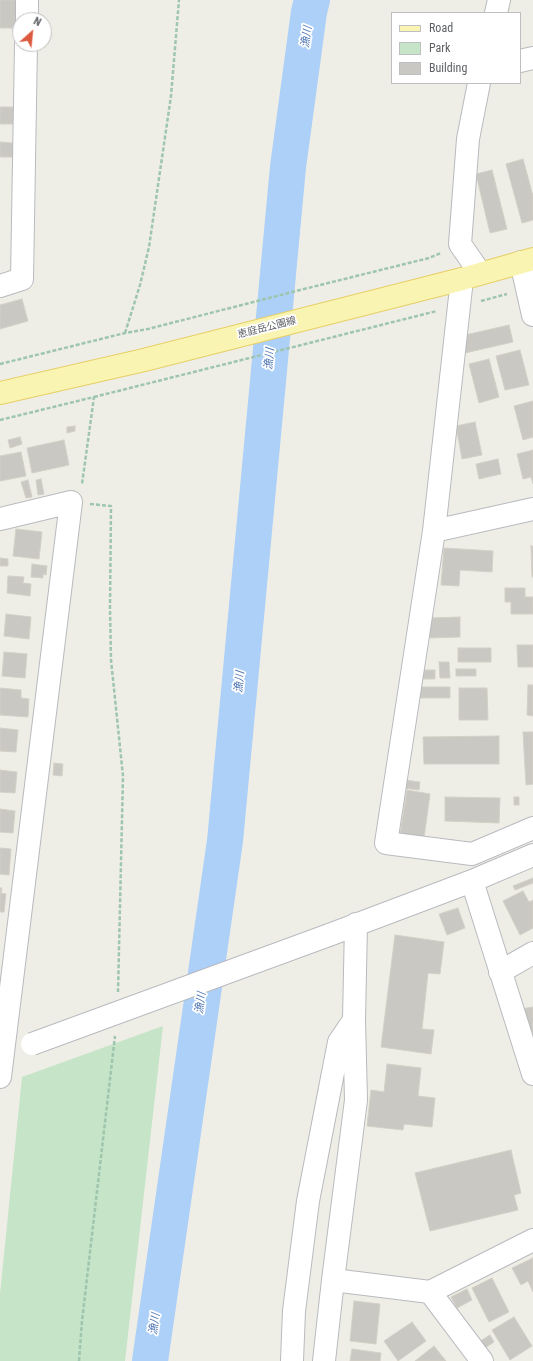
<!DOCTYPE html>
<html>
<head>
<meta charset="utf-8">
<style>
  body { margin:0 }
  #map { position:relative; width:533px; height:1361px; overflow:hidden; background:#efeee6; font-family:"Roboto Condensed",sans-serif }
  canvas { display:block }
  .legend { position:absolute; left:391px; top:12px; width:130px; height:72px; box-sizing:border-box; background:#fff; border:1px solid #bfbfc1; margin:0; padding:5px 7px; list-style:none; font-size:12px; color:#5e6065 }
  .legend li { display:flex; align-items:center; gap:8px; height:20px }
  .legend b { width:20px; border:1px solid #bfbfc1 }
  .north { position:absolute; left:12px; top:12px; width:40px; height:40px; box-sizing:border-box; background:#fff; border:1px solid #bfbfc1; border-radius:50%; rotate:27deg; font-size:11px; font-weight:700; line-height:16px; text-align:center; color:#5e6065 }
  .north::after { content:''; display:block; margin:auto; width:14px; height:18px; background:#dc5a3f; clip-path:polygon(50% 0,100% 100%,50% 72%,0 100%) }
</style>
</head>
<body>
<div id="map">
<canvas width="533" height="1361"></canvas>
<ul class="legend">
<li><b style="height:5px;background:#f9f4b1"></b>Road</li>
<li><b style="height:11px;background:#c5e4c8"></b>Park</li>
<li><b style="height:11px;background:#cac8c2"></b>Building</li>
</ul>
<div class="north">N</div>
</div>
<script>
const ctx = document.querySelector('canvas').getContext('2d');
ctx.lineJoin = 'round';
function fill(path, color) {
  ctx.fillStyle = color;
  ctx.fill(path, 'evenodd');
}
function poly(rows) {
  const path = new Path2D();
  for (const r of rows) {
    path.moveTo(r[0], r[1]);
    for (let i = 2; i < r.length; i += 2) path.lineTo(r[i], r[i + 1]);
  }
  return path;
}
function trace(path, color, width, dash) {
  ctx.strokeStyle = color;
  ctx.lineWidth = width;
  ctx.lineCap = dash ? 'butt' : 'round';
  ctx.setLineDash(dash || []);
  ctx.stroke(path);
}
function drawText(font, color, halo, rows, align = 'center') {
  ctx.font = font + ' "Roboto Condensed","Noto Sans JP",sans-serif';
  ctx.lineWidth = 3.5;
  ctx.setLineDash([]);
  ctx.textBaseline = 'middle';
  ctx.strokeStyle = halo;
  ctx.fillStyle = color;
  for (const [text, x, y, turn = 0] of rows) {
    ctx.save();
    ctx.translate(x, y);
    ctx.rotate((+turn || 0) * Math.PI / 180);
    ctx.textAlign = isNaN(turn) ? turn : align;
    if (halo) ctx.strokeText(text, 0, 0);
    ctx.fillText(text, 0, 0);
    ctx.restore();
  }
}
fill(poly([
  [163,1026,125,1361,0,1361,0,1294,22,1077]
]), '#c5e4c8');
trace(poly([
  [150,1361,225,841,288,167,309,12,312,0]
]), '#acd0f8', 36);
const building = poly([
  [0,0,16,0,15,28,0,28,0,0],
  [0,107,14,107,14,124,0,124,0,107],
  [0,142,13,143,13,157,0,157,0,142],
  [523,159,533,196,533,220,522,223,506,164,523,159],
  [492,170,507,229,490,233,476,174,492,170],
  [22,299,28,321,0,329,0,305,22,299],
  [509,325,513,342,465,353,461,336,509,325],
  [520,350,529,385,505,390,496,356,520,350],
  [489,359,499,397,479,403,469,364,489,359],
  [533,401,533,437,523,440,514,406,533,401],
  [475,422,482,455,462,459,456,426,475,422],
  [75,426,75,431,67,433,67,427,75,426],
  [20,437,22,444,10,448,8,440,20,437],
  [64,440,69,465,32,473,27,448,64,440],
  [533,450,533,484,531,477,523,479,517,454,533,450],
  [21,452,26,476,0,481,0,456,21,452],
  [498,459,501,474,479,479,476,464,498,459],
  [41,479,44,494,38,495,36,480,41,479],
  [28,480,32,497,26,498,21,482,28,480],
  [16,529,42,532,39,559,13,556,16,529],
  [531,546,533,546,533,577,532,577,531,546],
  [444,548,493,551,492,572,460,570,459,586,441,585,444,548],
  [0,558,8,559,8,566,0,566,0,558],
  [32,564,47,566,46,575,43,574,43,578,31,577,32,564],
  [8,576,24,577,23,583,31,584,30,596,7,593,8,576],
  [505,588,525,588,525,597,533,597,533,614,511,614,511,602,505,602,505,588],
  [6,614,31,617,29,639,4,636,6,614],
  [460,617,460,637,430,638,429,618,460,617],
  [517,645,533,645,533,667,518,667,517,645],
  [458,648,491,648,491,662,458,662,458,648],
  [4,652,27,654,25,678,2,676,4,652],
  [439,662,449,662,450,678,440,678,439,662],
  [456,669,476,669,476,676,456,676,456,669],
  [419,670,435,670,435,679,419,679,419,670],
  [528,685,533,685,533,716,527,715,528,685],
  [419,687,450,687,450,698,419,698,419,687],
  [0,688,21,690,21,698,29,699,28,717,0,715,0,688],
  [459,688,487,688,488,720,459,720,459,688],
  [0,728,18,730,16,752,0,751,0,728],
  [523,732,533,732,533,784,526,785,523,732],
  [499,736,499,764,424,764,423,737,499,736],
  [54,763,63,764,62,776,53,775,54,763],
  [0,770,17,772,15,793,0,792,0,770],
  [404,780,420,782,419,790,403,788,404,780],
  [407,790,430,794,424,838,400,835,407,790],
  [445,797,500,798,499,823,445,821,445,797],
  [514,797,519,797,519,805,514,805,514,797],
  [0,809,15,811,13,833,0,832,0,809],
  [0,848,11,849,9,875,0,874,0,848],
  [533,878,533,883,515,890,513,886,533,878],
  [0,888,2,888,1,893,6,894,4,912,0,912,0,888],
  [523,891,529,902,533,900,533,928,520,935,503,901,523,891],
  [458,908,465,928,447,935,439,914,458,908],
  [395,935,444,942,440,974,428,973,422,1029,434,1030,431,1054,381,1047,395,935],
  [533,1007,533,1046,521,1009,533,1007],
  [387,1064,421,1068,418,1096,435,1098,432,1127,404,1124,403,1130,367,1126,371,1090,384,1092,387,1064],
  [511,1150,521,1193,514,1195,518,1210,430,1231,415,1173,511,1150],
  [533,1258,533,1292,528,1281,521,1285,512,1268,533,1258],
  [492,1278,509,1312,489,1322,472,1288,492,1278],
  [467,1289,472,1300,457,1308,451,1297,467,1289],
  [354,1301,380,1304,376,1344,350,1341,354,1301],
  [514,1317,532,1346,510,1360,492,1330,514,1317],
  [412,1322,426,1341,398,1361,384,1341,412,1322],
  [490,1335,494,1342,482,1350,477,1343,490,1335],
  [434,1346,446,1361,415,1361,434,1346],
  [352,1349,381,1353,380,1361,350,1361,352,1349]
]);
fill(building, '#cac8c2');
trace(building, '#d3d0c5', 1);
const minor = poly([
  [496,13,499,0],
  [27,20,27,0],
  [520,61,533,58],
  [479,83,468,139,460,244,480,273],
  [521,262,533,315],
  [462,279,434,531,386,843,472,854,533,828],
  [0,286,22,279,26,44],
  [0,519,71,502,0,1077],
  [434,531,533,509],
  [472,881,533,1074],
  [329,935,472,881,533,855],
  [500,972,533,953],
  [333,1280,430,1292,533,1240],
  [430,1292,482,1361],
  [292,1361,294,1311,308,1201,339,1042,354,1020],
  [324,1361,333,1280,356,1100,354,1020,356,924]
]);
const major = poly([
  [0,393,144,360,462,279,533,259]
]);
trace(minor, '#b8babf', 24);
trace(major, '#e7cf67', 24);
trace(poly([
  [481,301,507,294],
  [125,333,140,285,149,247,171,96,179,0],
  [0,364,125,333,148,329,304,289,429,258,441,253],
  [94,397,437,311],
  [0,420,94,397,82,484],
  [90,504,111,506,110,608,111,660,123,776,118,992],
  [79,1361,82,1321,115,1036]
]), '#9ec5ad', 2.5, [4, 2]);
trace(minor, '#fff', 22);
trace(major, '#f9f4b1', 22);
const minorBridge = poly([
  [32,1044,329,935]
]);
trace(minorBridge, '#b8babf', 24, []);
trace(minorBridge, '#fff', 22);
drawText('10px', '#5e6065', '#fff', [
  ["恵庭岳公園線",267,328,-14]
]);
drawText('italic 11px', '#4d75b2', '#fff', [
  ["漁川",307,37,-82],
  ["漁川",270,359,-85],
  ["漁川",240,682,-85],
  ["漁川",201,1003,-82],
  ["漁川",155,1324,-82]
]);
</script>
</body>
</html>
